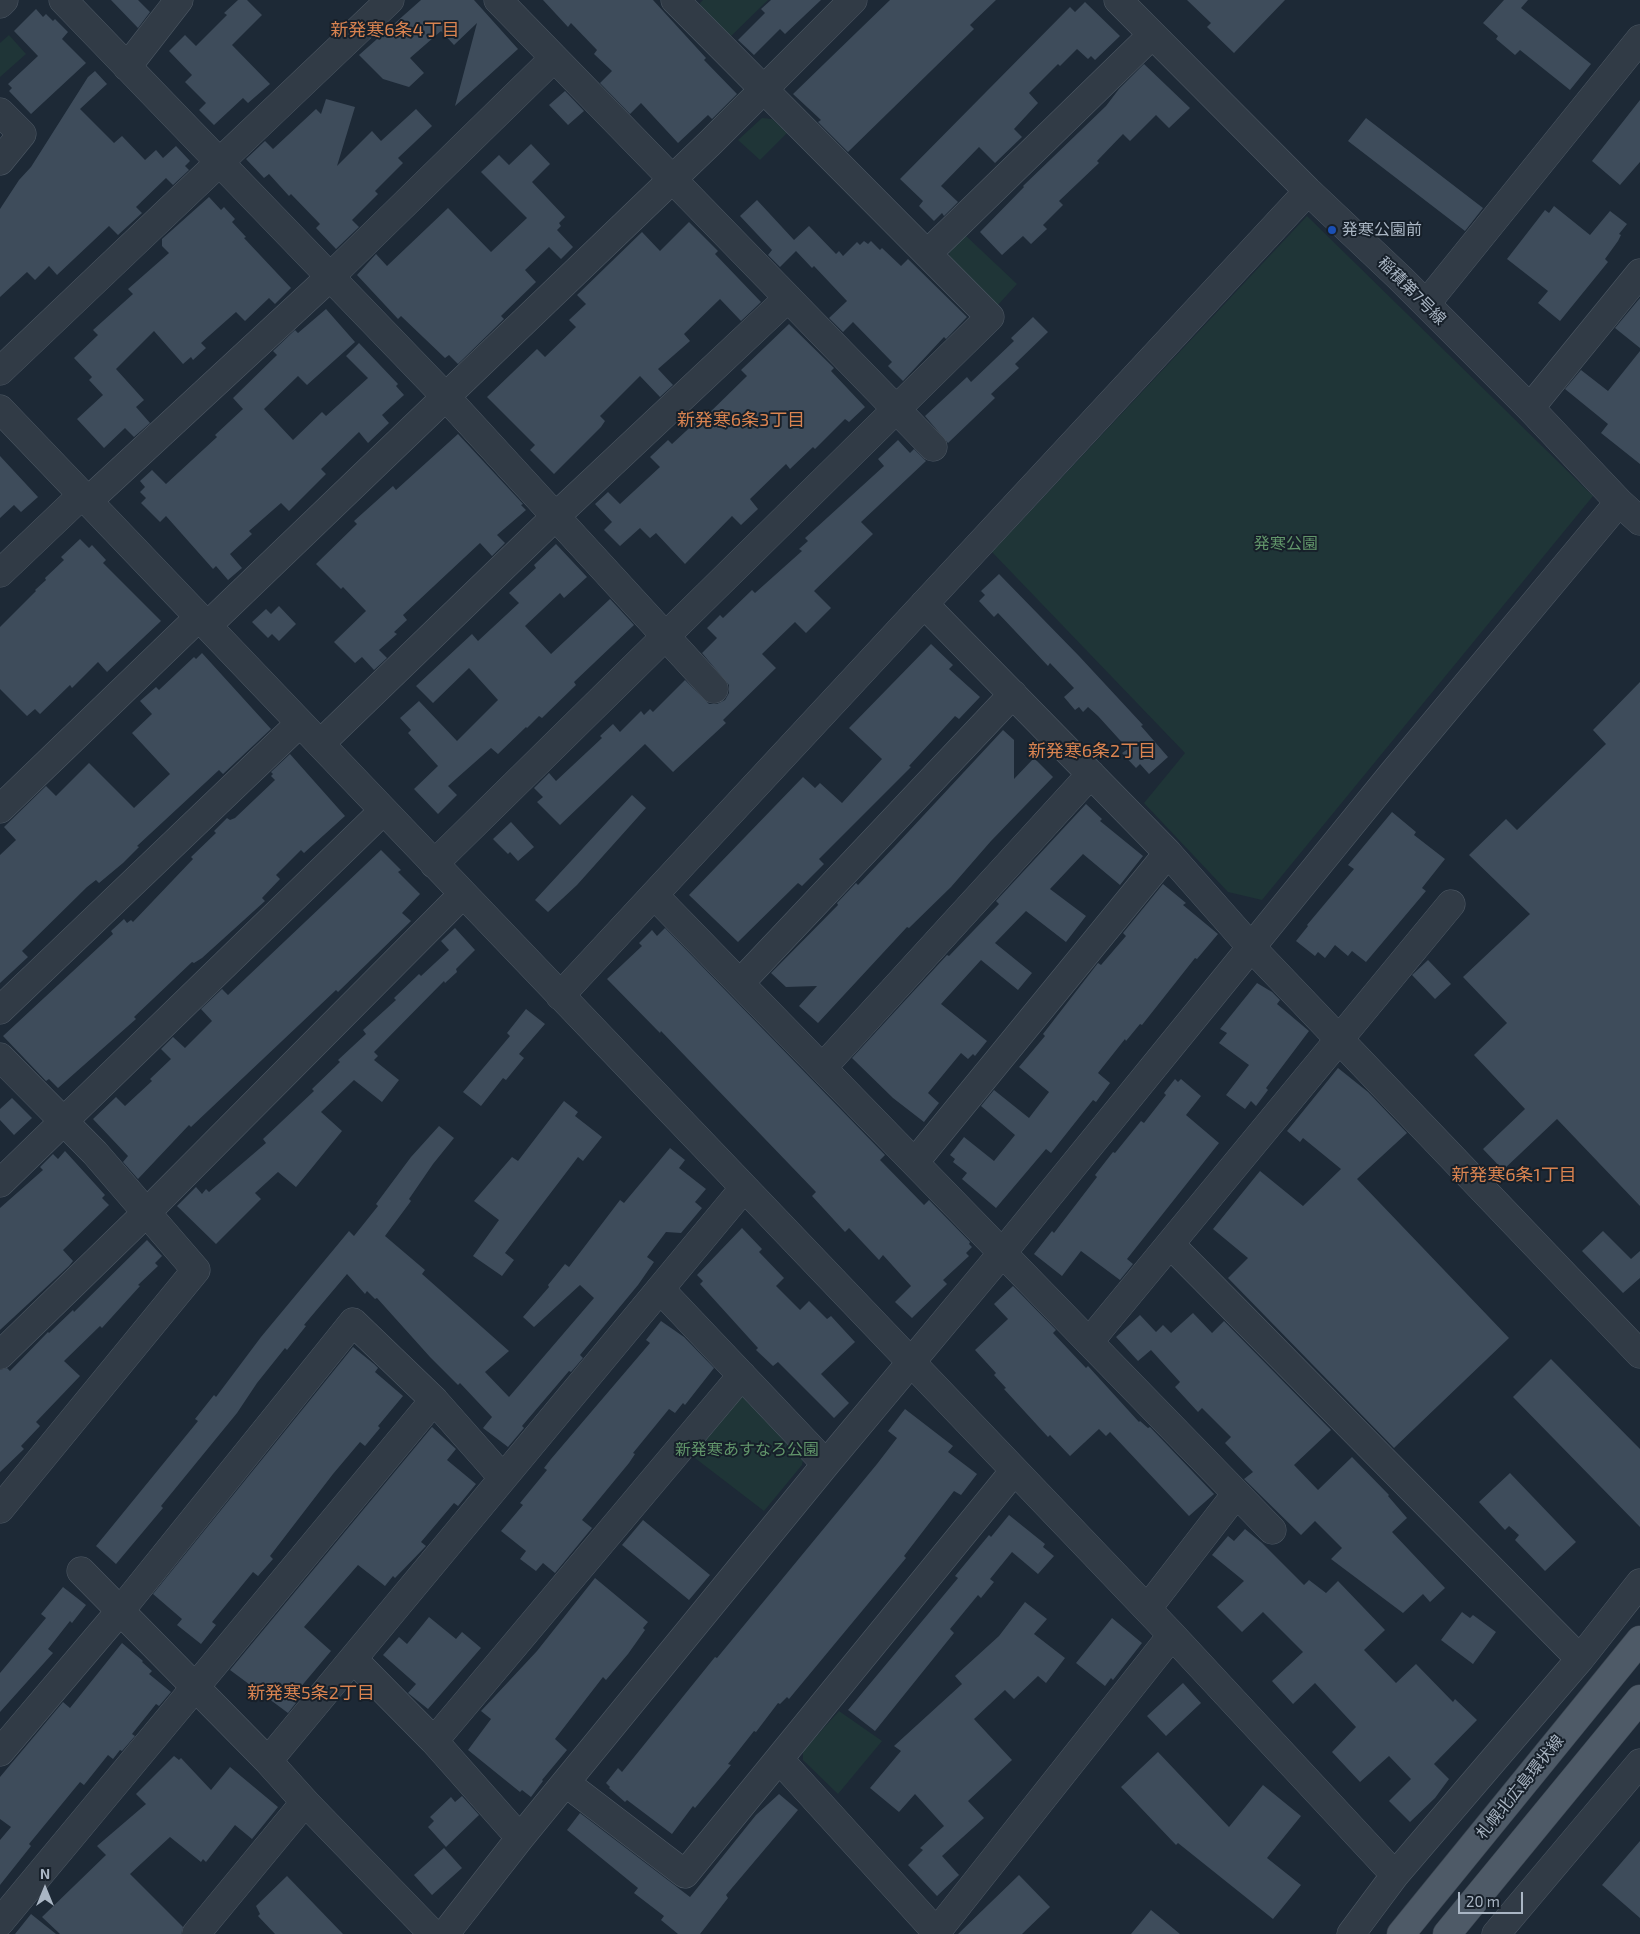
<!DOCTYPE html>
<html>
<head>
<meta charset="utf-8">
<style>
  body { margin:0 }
  #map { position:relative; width:1640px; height:1934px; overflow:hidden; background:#1d2936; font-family:"Exo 2",sans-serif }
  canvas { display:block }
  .north { position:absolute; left:20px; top:1864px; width:50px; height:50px; -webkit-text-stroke:4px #17202a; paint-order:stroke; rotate:0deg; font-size:14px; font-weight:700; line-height:20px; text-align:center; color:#aab6c4 }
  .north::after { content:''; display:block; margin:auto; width:18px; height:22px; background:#aab6c4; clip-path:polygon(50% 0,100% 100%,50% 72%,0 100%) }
  .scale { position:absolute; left:1458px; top:1892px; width:65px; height:22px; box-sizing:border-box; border:2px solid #aab6c4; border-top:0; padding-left:6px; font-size:15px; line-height:18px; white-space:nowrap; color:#aab6c4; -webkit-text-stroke:4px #17202a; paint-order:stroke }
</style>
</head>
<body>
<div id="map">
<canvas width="1640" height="1934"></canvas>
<div class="north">N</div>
<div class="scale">20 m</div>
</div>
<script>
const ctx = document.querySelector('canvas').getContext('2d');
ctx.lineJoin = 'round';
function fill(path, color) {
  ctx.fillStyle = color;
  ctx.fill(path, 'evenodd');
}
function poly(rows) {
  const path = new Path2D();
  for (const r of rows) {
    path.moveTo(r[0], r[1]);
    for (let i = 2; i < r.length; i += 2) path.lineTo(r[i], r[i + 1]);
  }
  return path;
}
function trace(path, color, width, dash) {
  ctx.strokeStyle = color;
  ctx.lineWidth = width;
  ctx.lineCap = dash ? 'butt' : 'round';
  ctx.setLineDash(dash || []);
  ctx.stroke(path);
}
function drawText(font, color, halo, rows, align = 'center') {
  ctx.font = font + ' "Exo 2","Noto Sans JP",sans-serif';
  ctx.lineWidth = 4;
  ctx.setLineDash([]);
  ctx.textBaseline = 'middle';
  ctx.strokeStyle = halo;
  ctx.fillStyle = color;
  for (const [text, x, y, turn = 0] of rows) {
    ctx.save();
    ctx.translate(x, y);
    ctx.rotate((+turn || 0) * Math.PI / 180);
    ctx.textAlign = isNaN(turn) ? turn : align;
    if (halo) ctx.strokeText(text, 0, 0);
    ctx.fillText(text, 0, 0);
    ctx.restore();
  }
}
fill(poly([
  [703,0,768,0,729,38,701,11,700,3],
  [9,35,26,54,0,77,0,43],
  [762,118,772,119,787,133,760,160,738,140],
  [1307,216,1593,496,1262,900,1228,892,1144,803,1185,753,992,552],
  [964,234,1017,284,996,307,950,260,949,250],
  [735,1394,746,1395,804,1453,802,1465,764,1511,691,1455],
  [839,1711,882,1741,838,1794,803,1760,803,1751]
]), '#1f3537');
fill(poly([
  [111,0,138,0,150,12,138,28],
  [238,0,247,0,262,15,232,45,270,84,248,103,243,98,214,125,199,110,206,103,185,82,192,75,169,51,185,35,196,46,227,15,224,13],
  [421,0,474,0,518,49,455,106,477,23,454,45,441,31,410,58,424,73,409,87,383,79,359,55],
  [543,0,653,0,706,58,704,60,737,94,712,119,708,115,678,143,641,103,630,114,600,83,612,71,594,54,597,50,571,23,568,27],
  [771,0,821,0,785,34,780,29,754,55,738,40,765,13,761,9],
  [890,0,996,0,970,25,974,29,848,152,818,122,821,120,793,94],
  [1187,0,1285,0,1234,53,1207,27,1211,23],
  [1504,0,1528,0,1521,8,1591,64,1570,90,1520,50,1515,55,1496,39,1498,36,1483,23],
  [1085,2,1120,36,1095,60,1091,56,1088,59,1077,49,1060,66,1058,64,1029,93,1038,103,1014,129,1022,137,995,163,979,147,941,186,958,202,944,216,942,213,934,221,919,206,923,201,900,179,1070,7,1075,12],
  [36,9,43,17,46,14,53,21,55,19,68,32,62,39,86,63,31,114,9,91,12,88,8,84,38,56,14,31],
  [1144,64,1190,108,1169,128,1156,115,1130,141,1123,134,1097,161,1099,163,1059,201,1063,205,1043,225,1047,229,1031,244,1023,236,1002,255,980,232,1024,187,1023,186,1106,106,1119,89],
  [95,71,107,84,80,109,114,143,122,136,145,160,156,150,163,158,176,146,190,161,185,166,189,170,173,185,166,178,136,207,142,213,118,235,109,226,57,275,49,266,35,280,27,272,0,297,0,209,19,180,31,167,88,77],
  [565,91,584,111,568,125,549,105],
  [326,99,355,107,337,166,372,131,381,141,416,109,432,126,398,158,403,163,375,191,378,194,352,220,359,227,336,249,316,228,320,224,291,194,289,196,269,174,264,178,246,159,265,141,273,149,316,109,321,114],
  [1640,100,1640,162,1620,185,1592,161],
  [1366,118,1483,208,1465,231,1348,141],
  [531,144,550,164,532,182,565,217,559,223,561,226,557,230,573,247,561,259,549,247,525,270,536,282,501,316,504,319,458,364,449,355,445,358,401,316,398,319,357,275,376,254,387,266,448,208,491,252,527,218,481,172,499,155,509,165],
  [209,197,221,210,224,207,235,219,232,222,246,237,244,238,291,288,275,304,269,298,245,321,236,312,201,343,206,348,193,360,191,357,183,364,154,331,116,369,144,400,136,407,150,423,134,437,125,428,104,448,77,419,103,395,89,380,92,377,74,358,98,335,93,330,133,294,128,289,169,253,162,246,162,239],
  [757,200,794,240,809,226,836,254,839,251,843,256,857,242,860,245,864,241,868,244,871,241,880,250,882,248,901,266,908,259,967,317,946,339,944,337,903,381,888,366,892,362,853,322,843,332,829,318,847,301,814,266,812,268,796,251,780,267,768,255,772,250,740,216],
  [1554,206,1590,235,1610,211,1627,224,1619,234,1621,235,1618,241,1605,259,1608,262,1560,321,1538,303,1548,291,1507,259,1545,210,1549,213],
  [689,222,718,251,715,254,761,302,741,321,720,299,684,334,690,341,658,369,673,385,660,397,640,376,600,416,605,421,601,427,554,474,530,450,535,445,487,397,537,349,545,357,576,327,569,320,586,304,577,295,642,232,660,251],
  [1640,298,1640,348,1615,328],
  [326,309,355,342,307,385,298,376,264,409,293,440,322,412,326,416,368,378,346,356,359,343,398,384,396,386,404,395,382,415,389,423,368,443,359,432,321,469,326,474,289,511,281,503,249,531,252,534,230,554,242,568,228,580,216,566,213,569,166,516,160,522,141,503,146,498,140,492,145,487,140,481,152,470,166,484,217,437,215,435,243,409,233,398,277,355,273,351,295,330,298,333],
  [1033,317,1048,332,1015,364,1019,368,991,394,995,398,948,443,925,416,967,377,971,382,1014,341,1011,338],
  [789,324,834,368,831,371,865,407,849,422,845,419,815,449,813,447,790,469,786,464,750,499,758,509,741,525,732,516,685,564,656,533,650,538,640,528,620,546,604,530,612,522,595,504,608,492,620,504,660,467,650,457,668,440,672,444,699,419,701,421,747,376,741,370],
  [1640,351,1640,464,1601,433,1608,424,1565,389,1581,370,1608,391],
  [458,434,523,504,521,505,526,510,497,535,505,543,492,556,480,543,403,615,407,620,394,632,397,634,379,650,387,658,374,670,362,657,355,663,334,642,366,611,343,587,341,589,316,564,357,524,354,521,393,486,396,490],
  [898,440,910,453,914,449,926,461,861,522,873,534,814,591,831,608,806,633,795,622,762,654,776,668,723,720,726,723,673,772,645,744,560,825,537,802,543,797,534,788,549,773,556,781,602,738,600,736,613,724,620,732,641,711,644,715,650,709,653,712,685,680,709,704,717,704,725,700,729,693,729,685,702,653,717,638,707,628,720,615,723,618,752,590,755,593,802,551,799,549,808,541,805,538,884,466,878,459],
  [0,456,38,497,21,512,14,505,0,518],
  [80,539,89,548,92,545,106,560,103,563,161,621,107,672,98,662,72,688,70,685,40,714,35,709,27,716,0,689,0,627,36,591,35,590,46,580,45,578,64,560,61,557],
  [556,544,587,577,564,598,560,593,525,626,551,654,610,599,634,625,574,682,576,685,542,718,539,716,527,728,526,727,498,754,491,748,448,786,457,795,438,814,414,789,438,766,408,733,411,730,400,718,419,701,457,741,498,700,469,668,433,703,416,686,472,634,478,641,519,603,509,593,536,568,534,565],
  [999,574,1079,656,1143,725,1141,726,1168,757,1149,774,1140,764,1136,768,1122,753,1128,749,1098,716,1088,707,1083,712,1079,707,1075,710,1064,697,1074,688,1050,663,1048,666,998,613,994,617,979,601,985,595,981,591],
  [279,606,296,624,279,641,272,634,268,638,252,622,266,609,271,614],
  [931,644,953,665,949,669,980,697,959,719,955,716,909,766,911,767,819,859,824,864,802,886,798,883,738,942,689,895,803,777,815,788,820,783,842,803,882,759,849,728],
  [202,653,271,729,223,774,219,770,137,846,139,847,123,863,99,883,96,880,87,887,22,951,28,957,0,983,0,855,16,840,4,827,46,786,56,796,89,763,134,808,170,774,132,733,152,714,140,701,156,687,159,690,194,657,196,659],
  [1640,682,1640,1206,1557,1119,1503,1170,1483,1149,1525,1109,1474,1055,1507,1023,1463,977,1530,914,1469,855,1506,819,1517,830,1606,744,1593,730],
  [1003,730,1014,740,1014,779,1034,758,1053,777,991,841,951,887,909,928,907,927,818,1023,799,1006,817,986,786,987,771,973,838,905,837,903,856,883,858,885,896,845],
  [290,754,345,816,304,853,301,850,276,875,280,879,262,898,265,901,202,958,194,963,192,962,134,1017,136,1019,58,1088,49,1079,46,1081,3,1036,113,934,111,931,124,919,127,923,131,920,133,922,193,859,191,857,216,833,214,831,227,818,230,820,235,818,275,780,271,776,273,774,271,772],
  [632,795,646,808,577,885,548,912,535,900],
  [1086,804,1102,819,1100,821,1143,856,1120,885,1083,854,1050,889,1086,916,1066,942,1026,911,995,943,1032,973,1018,990,981,960,941,1004,987,1041,975,1056,973,1054,968,1059,961,1053,928,1093,939,1103,924,1122,893,1098,852,1058,947,955,949,956,999,904,996,901],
  [1392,812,1416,832,1414,835,1445,859,1422,888,1426,891,1366,962,1352,951,1348,956,1335,945,1325,958,1318,952,1315,956,1296,941,1308,926,1307,925,1354,869,1348,865],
  [511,822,534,847,518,861,510,852,508,854,493,839],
  [381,850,401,870,398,872,420,894,402,913,411,921,338,992,336,990,191,1127,189,1125,138,1179,123,1162,128,1156,93,1119,116,1097,125,1106,152,1081,150,1079,171,1059,161,1049,173,1037,185,1048,212,1021,201,1009,222,989,228,995],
  [1163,884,1186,903,1183,905,1218,934,1197,959,1195,958,1142,1025,1140,1024,1126,1041,1125,1039,1098,1073,1110,1083,1096,1102,1093,1100,1051,1153,1046,1149,996,1208,962,1179,967,1173,953,1162,955,1159,950,1155,964,1137,994,1161,1015,1135,981,1106,994,1090,1029,1118,1049,1092,1019,1067,1045,1036,1043,1034,1098,963,1101,965,1126,936,1123,933],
  [455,928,475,950,456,969,457,972,445,983,444,981,374,1052,378,1056,374,1060,399,1080,382,1102,354,1080,321,1112,342,1131,311,1169,296,1187,278,1172,255,1193,261,1199,216,1244,177,1206,196,1187,202,1194,206,1189,209,1192,266,1143,263,1139,314,1091,312,1089,340,1062,338,1060,366,1034,363,1030,396,1000,394,998,419,974,421,976,449,950,441,941],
  [665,928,885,1155,880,1160,924,1205,929,1200,970,1242,969,1244,972,1247,966,1253,969,1256,943,1280,947,1284,912,1318,895,1302,911,1286,883,1255,879,1260,849,1228,845,1232,812,1196,816,1192,661,1031,660,1033,607,979,642,946,639,943,652,930,657,936],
  [1428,960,1451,984,1435,999,1412,975],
  [1257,983,1272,992,1280,1000,1277,1004,1309,1031,1266,1088,1268,1090,1256,1106,1251,1101,1245,1109,1226,1095,1249,1065,1219,1043,1227,1033,1220,1029],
  [526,1009,545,1024,519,1054,524,1058,506,1080,503,1078,481,1106,463,1092,510,1036,507,1033],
  [1338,1068,1368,1092,1407,1133,1357,1179,1509,1338,1394,1448,1228,1278,1248,1258,1213,1229,1260,1171,1303,1206,1341,1169,1303,1138,1300,1142,1287,1131],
  [1175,1079,1178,1082,1181,1079,1201,1096,1186,1115,1219,1143,1127,1259,1133,1264,1120,1280,1081,1251,1062,1276,1034,1254,1052,1231,1054,1233,1097,1177,1095,1175,1113,1152,1115,1153,1141,1121,1144,1123,1166,1095,1164,1093],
  [12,1098,32,1118,14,1135,0,1120,0,1109],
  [564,1101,578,1112,575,1116,602,1137,583,1161,578,1157,505,1253,514,1260,502,1276,473,1256,499,1220,474,1201,512,1157,518,1161],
  [439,1126,454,1138,433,1164,409,1199,411,1201,385,1236,425,1270,422,1274,509,1351,485,1372,509,1397,594,1298,580,1285,534,1327,523,1317,549,1287,548,1285,565,1264,569,1267,620,1200,624,1203,670,1148,685,1160,679,1168,706,1189,695,1202,702,1208,681,1233,666,1232,647,1257,654,1262,638,1285,580,1355,583,1358,571,1372,569,1371,522,1426,524,1428,508,1447,483,1428,492,1417,460,1383,458,1385,430,1357,377,1298,375,1299,367,1291,365,1294,347,1274,304,1325,306,1326,287,1350,285,1348,257,1383,237,1413,161,1506,163,1508,116,1564,96,1546,198,1421,195,1419,214,1395,216,1397,261,1337,349,1231,354,1236,378,1206,376,1204,411,1157],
  [65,1151,105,1195,102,1198,109,1205,63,1250,73,1261,69,1266,0,1330,0,1208,43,1170,40,1167,53,1154,58,1159],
  [742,1228,762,1249,759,1252,784,1278,776,1286,800,1310,809,1301,827,1319,831,1316,855,1342,821,1374,849,1403,834,1418,778,1362,773,1366,756,1350,758,1348,700,1284,703,1281,697,1275],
  [1603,1231,1631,1259,1640,1251,1640,1278,1623,1293,1582,1251],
  [147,1240,162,1256,155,1263,158,1266,138,1285,140,1286,102,1328,100,1326,64,1361,80,1376,36,1422,40,1426,21,1446,24,1449,0,1472,0,1370,7,1368,10,1371,48,1332,49,1333,73,1310,74,1312],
  [1013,1286,1056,1330,1053,1333,1086,1368,1088,1366,1139,1422,1140,1421,1148,1428,1150,1427,1214,1494,1189,1516,1110,1432,1106,1436,1099,1429,1070,1456,1050,1435,1048,1437,1004,1389,1006,1388,994,1375,996,1373,975,1350,1008,1319,994,1304],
  [1193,1313,1212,1333,1224,1321,1331,1430,1294,1465,1318,1490,1352,1457,1389,1495,1388,1496,1407,1518,1392,1532,1445,1588,1430,1602,1423,1594,1403,1613,1331,1559,1342,1548,1315,1521,1301,1535,1244,1479,1253,1472,1225,1443,1231,1437,1202,1408,1198,1412,1175,1387,1180,1382,1151,1350,1138,1361,1116,1337,1140,1315,1156,1332,1163,1325,1171,1333],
  [661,1321,684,1337,714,1368,685,1405,683,1403,675,1413,669,1409,633,1453,635,1454,629,1463,582,1520,592,1528,555,1573,543,1563,536,1571,520,1559,526,1551,501,1531,523,1505,520,1503,547,1470,544,1468,551,1459,650,1343,646,1340],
  [353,1347,374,1364,378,1368,375,1372,403,1396,378,1426,380,1428,365,1446,360,1442,333,1474,270,1556,273,1559,258,1576,253,1572,212,1622,216,1625,201,1644,177,1625,182,1619,153,1594],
  [1551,1359,1640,1449,1640,1527,1513,1397],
  [905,1409,953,1446,948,1452,977,1474,961,1495,954,1491,904,1556,906,1558,789,1699,787,1697,780,1704,778,1703,756,1732,754,1731,728,1764,731,1765,695,1808,693,1806,672,1834,627,1800,625,1802,609,1788,610,1787,606,1783,618,1768,622,1772,715,1657,717,1658,877,1464,897,1438,888,1431],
  [432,1427,456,1449,447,1460,476,1484,458,1506,454,1503,421,1542,426,1546,395,1578,393,1576,385,1586,358,1565,304,1627,331,1651,299,1689,304,1693,288,1713,230,1670],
  [1510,1473,1576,1542,1545,1571,1515,1540,1519,1535,1509,1526,1505,1530,1479,1502],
  [1009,1515,1045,1544,1043,1547,1054,1556,1038,1574,1012,1552,990,1579,994,1582,981,1598,978,1595,950,1629,954,1633,875,1731,848,1710,958,1578,955,1576,989,1535,991,1537],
  [643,1520,710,1575,689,1600,622,1545],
  [1245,1529,1262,1543,1304,1585,1309,1580,1326,1593,1338,1581,1385,1630,1364,1650,1396,1683,1416,1664,1453,1702,1455,1699,1477,1720,1434,1764,1449,1779,1435,1798,1410,1822,1389,1801,1411,1779,1389,1756,1360,1782,1332,1752,1356,1727,1315,1683,1293,1704,1272,1681,1303,1652,1263,1612,1242,1632,1217,1607,1244,1581,1212,1555,1228,1536,1234,1541],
  [595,1578,648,1622,643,1628,645,1630,628,1654,606,1680,603,1677,555,1739,567,1750,542,1780,543,1781,531,1797,522,1790,520,1792,468,1750,491,1719,481,1711,537,1651],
  [63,1587,86,1605,72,1623,70,1621,48,1649,53,1653,0,1712,0,1673,46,1618,41,1614],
  [1025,1602,1047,1619,1034,1634,1065,1658,1046,1683,1038,1676,1014,1699,1005,1690,974,1719,1012,1760,968,1801,984,1818,942,1856,959,1875,937,1896,908,1865,923,1850,920,1848,944,1826,915,1794,899,1812,870,1788,901,1751,894,1746,962,1684,955,1676,999,1636],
  [1462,1612,1470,1618,1473,1615,1496,1632,1473,1664,1441,1640],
  [429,1617,456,1639,462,1632,481,1648,428,1709,408,1693,416,1684,383,1655,399,1637,407,1644],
  [1112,1618,1142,1643,1113,1680,1111,1678,1105,1686,1076,1663],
  [122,1643,143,1661,142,1662,152,1671,149,1674,171,1692,159,1706,156,1704,132,1734,135,1736,122,1751,120,1750,113,1759,108,1755,84,1785,80,1782,29,1844,31,1846,0,1885,0,1840,11,1827,0,1819,0,1777,63,1702,70,1708],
  [1183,1683,1201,1703,1166,1736,1147,1716],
  [1158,1752,1229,1827,1263,1785,1301,1816,1267,1858,1301,1885,1273,1919,1178,1843,1176,1845,1121,1787],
  [174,1756,179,1760,181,1758,211,1790,230,1767,278,1807,252,1839,235,1825,206,1862,203,1859,201,1862,170,1837,130,1874,183,1927,181,1934,60,1934,42,1917,106,1855,97,1846,146,1804,136,1794],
  [779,1794,798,1810,726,1895,728,1898,700,1934,678,1934,661,1920,664,1916,634,1893,638,1888,567,1830,580,1813,690,1897,756,1815],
  [462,1796,479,1815,446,1847,428,1827,434,1821,430,1817,451,1797,455,1802],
  [1640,1841,1640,1918,1602,1885],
  [444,1848,462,1868,432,1895,414,1875],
  [1019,1875,1050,1907,1022,1934,958,1934],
  [287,1876,343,1934,275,1934,258,1916,260,1914,256,1906],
  [1151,1910,1180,1934,1131,1934],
  [31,1914,56,1934,15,1934]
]), '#3e4c5b');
const minor = poly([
  [63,0,446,397,714,689],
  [498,0,933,447],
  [1118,0,1308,191,1400,278,1530,408,1619,502,1640,521],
  [0,4,4,0],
  [127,67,179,0],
  [0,112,22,134,0,161],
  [928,253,1152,35],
  [1426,304,1640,39],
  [0,371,390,0],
  [1530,408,1640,273],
  [0,409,1172,1635,1395,1875],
  [88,501,330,277,554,58],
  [0,573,82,495],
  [924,604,1168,853,1251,947,1640,1354],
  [207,626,711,142,853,0],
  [320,744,556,516,788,298],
  [0,809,199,617],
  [434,864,990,317,675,0],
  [654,895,1272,1530],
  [740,983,1013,694],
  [560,996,1308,191],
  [0,1010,300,723],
  [0,1057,95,1153,196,1270,0,1509],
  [823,1067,1091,774],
  [915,1162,1168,853],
  [0,1183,383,811],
  [1170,1244,1580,1659],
  [660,1289,826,1464],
  [1089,1342,1451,904],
  [0,1355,147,1212,463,894],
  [81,1571,268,1761,305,1802,433,1934],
  [1147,1609,1236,1494],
  [353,1659,434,1741,520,1838],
  [434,1741,742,1375],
  [0,1752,120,1611,353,1322,434,1400,503,1478],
  [779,1759,938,1934],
  [268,1761,744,1188],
  [566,1783,685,1874,1014,1471],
  [0,1922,434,1400],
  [196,1934,305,1802],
  [445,1934,520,1838,826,1464,1003,1252,1393,773,1619,502],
  [935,1934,1172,1635],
  [1351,1934,1395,1875,1580,1659,1640,1583],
  [1496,1934,1640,1763]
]);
const major = poly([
  [1401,1934,1640,1640],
  [1447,1934,1640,1699]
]);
trace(minor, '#4e5965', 29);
trace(major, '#3a4450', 29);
trace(minor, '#313b46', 28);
trace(major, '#4e5a67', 28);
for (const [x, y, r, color] of [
  [1332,230,5,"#1a4fb4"]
]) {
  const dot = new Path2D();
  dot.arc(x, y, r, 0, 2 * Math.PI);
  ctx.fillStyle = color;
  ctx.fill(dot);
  trace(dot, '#17202a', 2);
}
drawText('16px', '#aab6c4', '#17202a', [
  ["発寒公園前",1342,230]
], 'left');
drawText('16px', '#aab6c4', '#17202a', [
  ["稲積第7号線",1412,291,45],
  ["札幌北広島環状線",1520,1787,-51]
]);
drawText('16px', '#61956a', '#17202a', [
  ["発寒公園",1286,544],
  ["新発寒あすなろ公園",747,1450]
]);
drawText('18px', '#d98350', '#17202a', [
  ["新発寒6条4丁目",395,30],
  ["新発寒6条3丁目",741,420],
  ["新発寒6条2丁目",1092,751],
  ["新発寒6条1丁目",1514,1175],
  ["新発寒5条2丁目",311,1693]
]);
</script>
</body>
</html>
